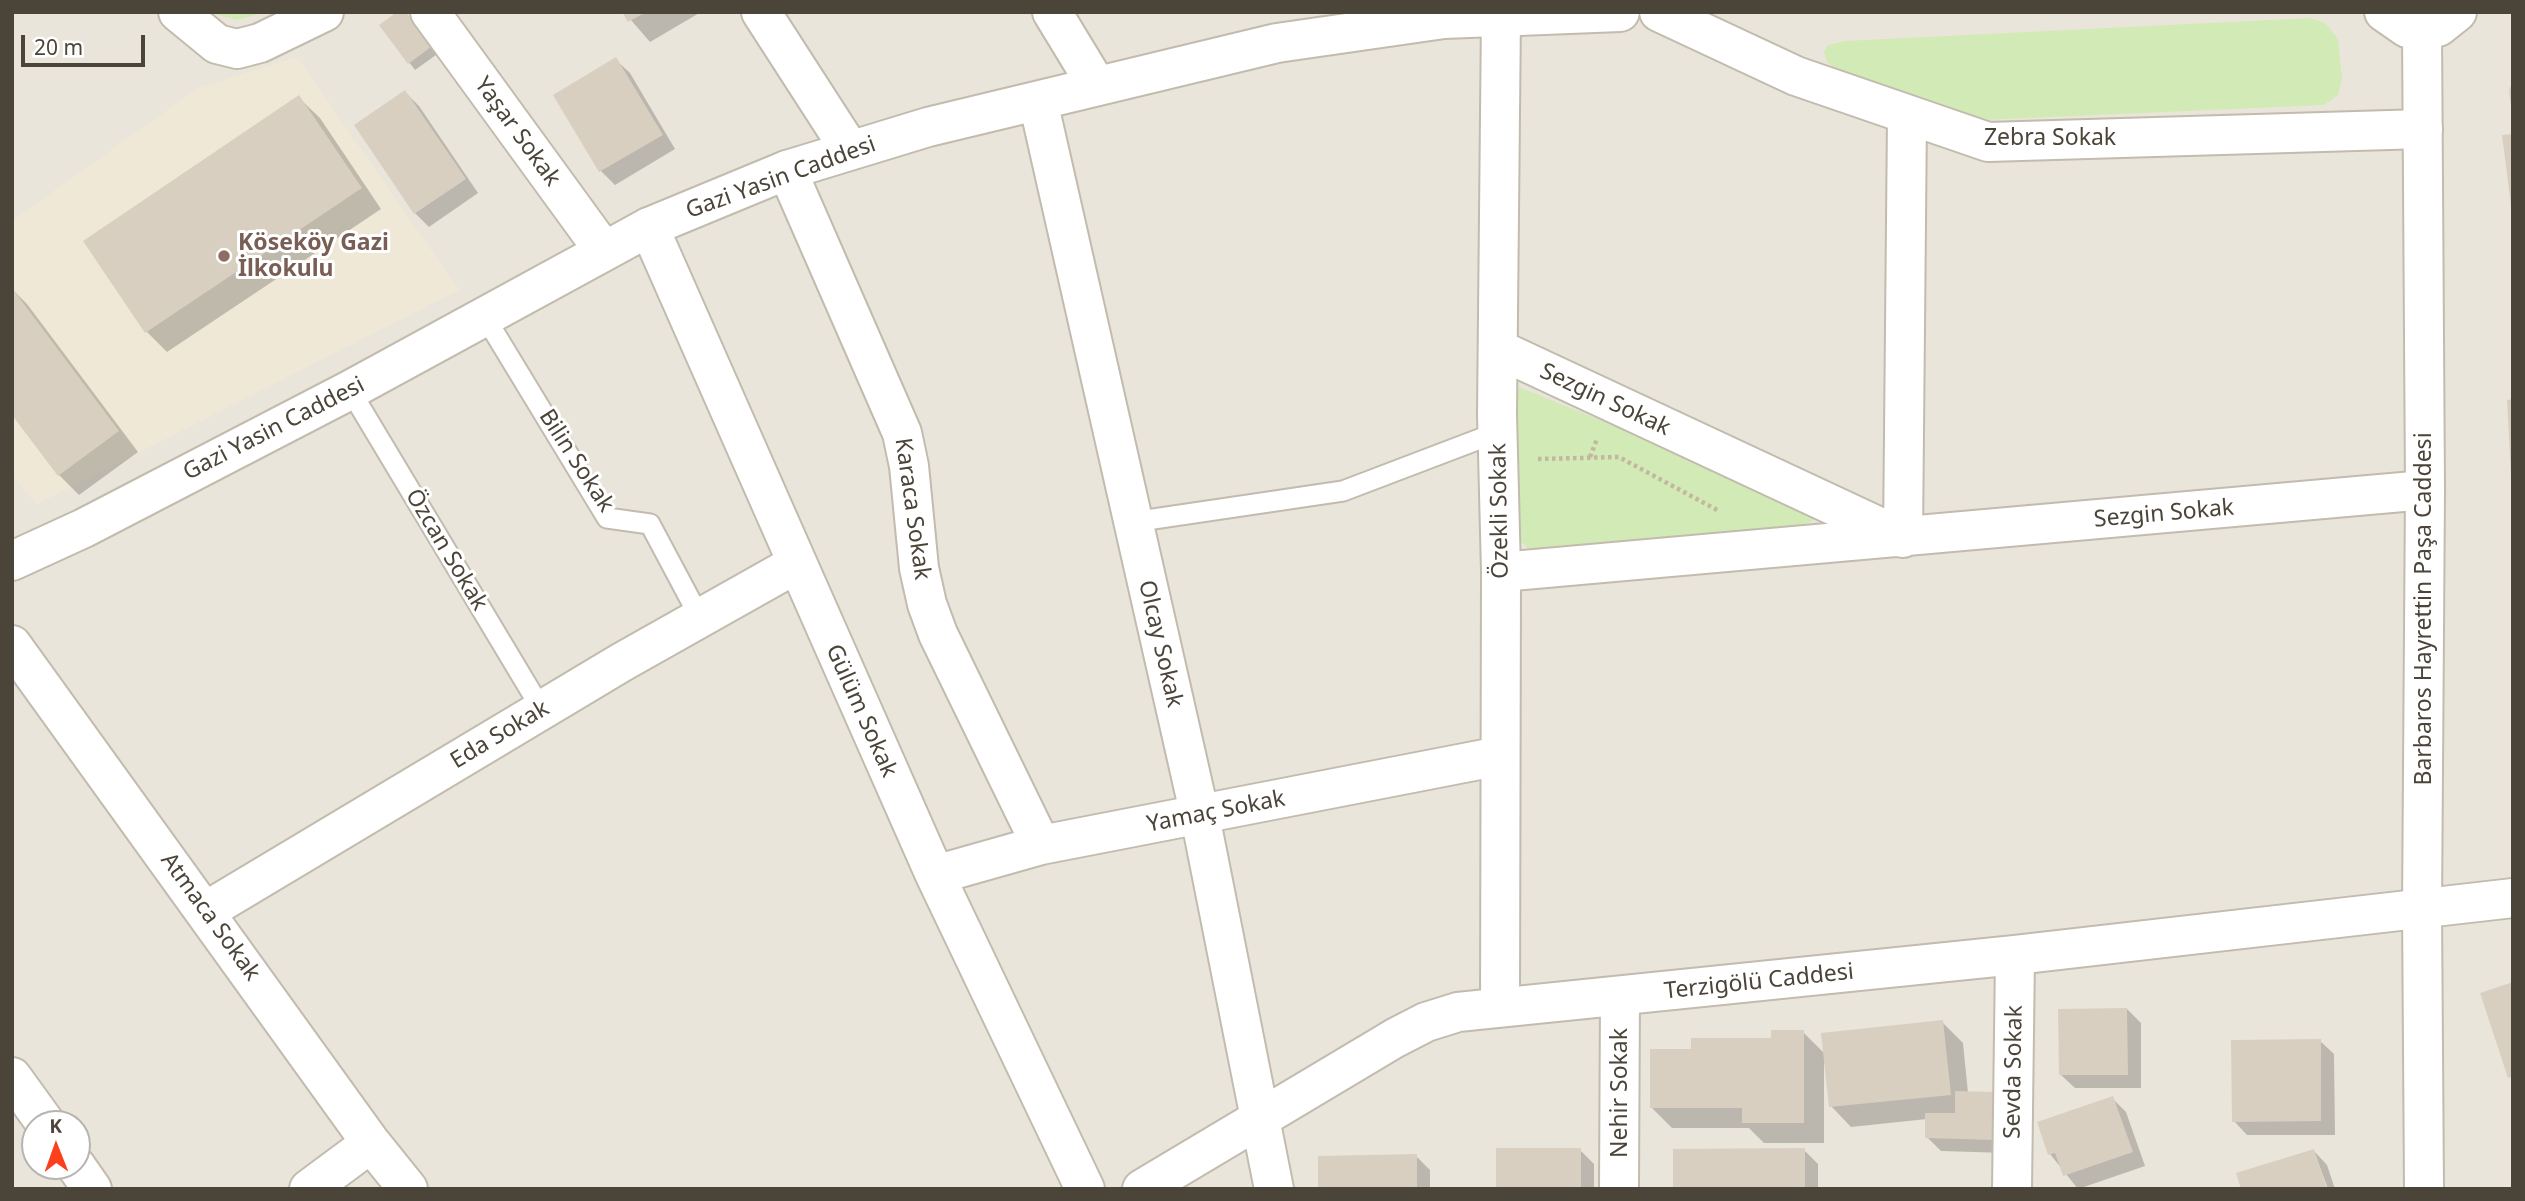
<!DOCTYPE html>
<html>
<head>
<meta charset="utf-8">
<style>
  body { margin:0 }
  #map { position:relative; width:2525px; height:1201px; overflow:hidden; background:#f6f3ec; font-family:"Noto Sans",sans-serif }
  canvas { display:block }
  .frame { position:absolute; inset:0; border:14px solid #4b4439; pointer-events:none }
  .north { position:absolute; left:21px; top:1110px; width:70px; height:70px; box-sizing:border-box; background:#fff; border:2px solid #b7b4b0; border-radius:50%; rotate:359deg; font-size:19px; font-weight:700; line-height:28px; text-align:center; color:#4b4439 }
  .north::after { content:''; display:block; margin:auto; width:24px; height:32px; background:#fc3f1d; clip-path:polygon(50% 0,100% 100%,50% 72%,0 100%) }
  .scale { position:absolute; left:21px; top:35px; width:124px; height:32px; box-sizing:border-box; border:4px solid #4b4439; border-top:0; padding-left:9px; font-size:21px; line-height:24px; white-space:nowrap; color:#4b4439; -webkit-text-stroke:5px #fff; paint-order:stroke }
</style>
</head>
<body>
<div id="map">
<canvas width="2525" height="1201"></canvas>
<div class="frame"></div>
<div class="north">K</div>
<div class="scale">20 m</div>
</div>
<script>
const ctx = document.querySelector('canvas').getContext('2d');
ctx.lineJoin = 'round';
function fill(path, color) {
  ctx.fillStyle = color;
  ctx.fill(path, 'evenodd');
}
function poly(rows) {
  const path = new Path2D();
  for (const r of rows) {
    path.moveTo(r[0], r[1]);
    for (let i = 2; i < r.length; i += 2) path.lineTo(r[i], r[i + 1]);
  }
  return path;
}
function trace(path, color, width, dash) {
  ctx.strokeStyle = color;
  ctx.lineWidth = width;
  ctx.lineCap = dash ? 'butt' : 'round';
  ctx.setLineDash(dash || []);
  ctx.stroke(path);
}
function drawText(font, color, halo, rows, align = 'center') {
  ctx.font = font + ' "Noto Sans",sans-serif';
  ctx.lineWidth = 6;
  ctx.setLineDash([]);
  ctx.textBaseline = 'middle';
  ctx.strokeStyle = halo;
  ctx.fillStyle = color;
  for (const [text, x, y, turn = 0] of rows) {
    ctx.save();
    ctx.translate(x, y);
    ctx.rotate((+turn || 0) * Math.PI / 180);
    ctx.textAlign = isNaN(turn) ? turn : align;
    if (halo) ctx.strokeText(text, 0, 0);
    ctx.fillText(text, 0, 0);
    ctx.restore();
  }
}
fill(poly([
  [12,12,2513,12,2513,1189,12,1189],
  [35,1124,77,1124,77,1166,35,1166]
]), '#eae5da');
fill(poly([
  [297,57,459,290,37,504,12,475,12,221,198,88]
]), '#efe8d6');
fill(poly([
  [207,12,266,12,237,20],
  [2311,18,2326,24,2338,39,2342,78,2338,95,2324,105,1981,120,1842,73,1827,62,1824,52,1828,45,1846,41],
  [1514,385,1815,508,1817,516,1812,521,1796,527,1543,552,1530,550,1521,541,1518,532]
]), '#d2eab5');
fill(poly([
  [405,12,436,55,415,70,381,25],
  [624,12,701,12,650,42],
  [616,60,630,73,675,149,615,185,601,171,556,95],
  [405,92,419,106,478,193,429,227,415,213],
  [299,98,320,118,381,209,167,352,146,331],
  [12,289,27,304,138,452,79,495,59,475],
  [2127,1009,2141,1023,2141,1088,2075,1088,2061,1075],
  [1942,1022,1963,1043,1968,1093,2007,1153,1941,1151,1927,1137,1927,1119,1851,1127,1831,1106,1826,1063,1824,1063,1824,1143,1764,1143,1749,1128,1672,1128,1651,1107,1693,1051,1773,1040,1803,1032,1825,1054],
  [2320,1041,2334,1054,2335,1135,2247,1135,2234,1121],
  [2112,1098,2126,1112,2145,1166,2078,1189,2050,1154],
  [1580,1150,1594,1164,1594,1189,1498,1189],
  [1804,1150,1818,1164,1818,1189,1675,1189],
  [2314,1151,2327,1165,2335,1189,2328,1189],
  [1416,1156,1430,1170,1430,1189,1320,1189]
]), '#0003');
fill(poly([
  [397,12,406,12,431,47,408,64,379,25],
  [622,12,646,12,628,22],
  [616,57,663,135,599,172,553,95],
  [2513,81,2513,105,2511,105,2509,90],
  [405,90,466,179,414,214,354,125],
  [299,95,362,188,145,333,83,241],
  [2513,134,2513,206,2511,206,2502,135],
  [12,288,119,431,58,476,12,415],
  [2513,399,2513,475,2511,475,2507,400],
  [2513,982,2513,1076,2508,1078,2480,993],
  [2127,1008,2128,1075,2059,1075,2058,1009],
  [1943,1020,1951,1095,1829,1107,1821,1033],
  [1771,1030,1804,1030,1804,1123,1742,1123,1742,1108,1650,1108,1650,1049,1691,1049,1691,1038,1771,1038],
  [2321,1039,2321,1121,2232,1122,2231,1040],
  [1955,1091,1995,1092,1994,1140,1925,1138,1925,1113,1955,1113],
  [2113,1096,2133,1152,2063,1176,2055,1153,2048,1155,2037,1122],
  [1496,1148,1581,1148,1581,1189,1496,1189],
  [1805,1148,1805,1189,1673,1189,1673,1149],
  [2314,1149,2327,1189,2241,1189,2236,1173],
  [1417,1154,1417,1189,1318,1189,1318,1156]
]), '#d8cfc1');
const service = poly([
  [485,317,607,518,650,524,700,618],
  [350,390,542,710],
  [1133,522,1343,491,1498,432]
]);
const minor = poly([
  [178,12,217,44,237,49,260,43,324,12],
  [430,12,604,251],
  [761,12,850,150],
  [1052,12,1097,86],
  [1659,12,1796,76,1988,142,2423,129],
  [1038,101,1200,816,1274,1189],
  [787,170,902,433,909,466,919,568,927,604,938,634,1041,845],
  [649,227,935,875,1085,1189],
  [1498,349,1903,538,1907,116],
  [1501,572,2425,490],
  [12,645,371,1143,408,1189],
  [935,875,1041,845,1500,756],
  [206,911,622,662,796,564],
  [1500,1007,1501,572,1497,414,1501,15],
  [12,1077,46,1124],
  [76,1166,92,1189],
  [309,1189,371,1143],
  [1142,1189,1395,1038,1426,1022,1458,1012,2015,955,2513,898],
  [1619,1189,1620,996],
  [2012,1189,2015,955]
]);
const tertiary = poly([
  [2384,12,2407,28,2422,30,2438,27,2457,12],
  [2422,30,2425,490,2422,909,2424,1189],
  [12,561,84,528,350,390,649,227,787,170,928,127,1277,43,1444,19,1620,12]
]);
trace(service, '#c2bbae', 23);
trace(minor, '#c2bbae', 42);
trace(tertiary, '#c2bbae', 42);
trace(poly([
  [1590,457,1597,439],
  [1538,459,1619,457,1719,511]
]), '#c4b79f', 4.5, [3.5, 3.5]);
trace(service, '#fff', 19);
trace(minor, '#fff', 38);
trace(tertiary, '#fff', 38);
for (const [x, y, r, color] of [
  [224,256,7,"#8d6e63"]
]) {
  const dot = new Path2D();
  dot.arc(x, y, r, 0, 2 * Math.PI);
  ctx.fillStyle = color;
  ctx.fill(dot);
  trace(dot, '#fff', 2.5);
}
drawText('23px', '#4b4439', '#fff', [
  ["Yaşar Sokak",517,132,54],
  ["Zebra Sokak",2050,138],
  ["Gazi Yasin Caddesi",781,178,-20],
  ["Sezgin Sokak",1605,400,25],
  ["Gazi Yasin Caddesi",274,429,-27],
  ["Bilin Sokak",576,461,57],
  ["Karaca Sokak",912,509,82],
  ["Özekli Sokak",1500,511,-91],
  ["Sezgin Sokak",2164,514,-5],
  ["Özcan Sokak",446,550,59],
  ["Barbaros Hayrettin Paşa Caddesi",2424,609,-90],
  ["Olcay Sokak",1160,644,77],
  ["Gülüm Sokak",861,711,66],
  ["Eda Sokak",500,735,-31],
  ["Yamaç Sokak",1216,812,-11],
  ["Atmaca Sokak",210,917,54],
  ["Terzigölü Caddesi",1759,982,-6],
  ["Sevda Sokak",2014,1072,-89],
  ["Nehir Sokak",1620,1093,-90]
]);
drawText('bold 23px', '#785e54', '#fff', [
  ["Köseköy Gazi",238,243],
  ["İlkokulu",238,269]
], 'left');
</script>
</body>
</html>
